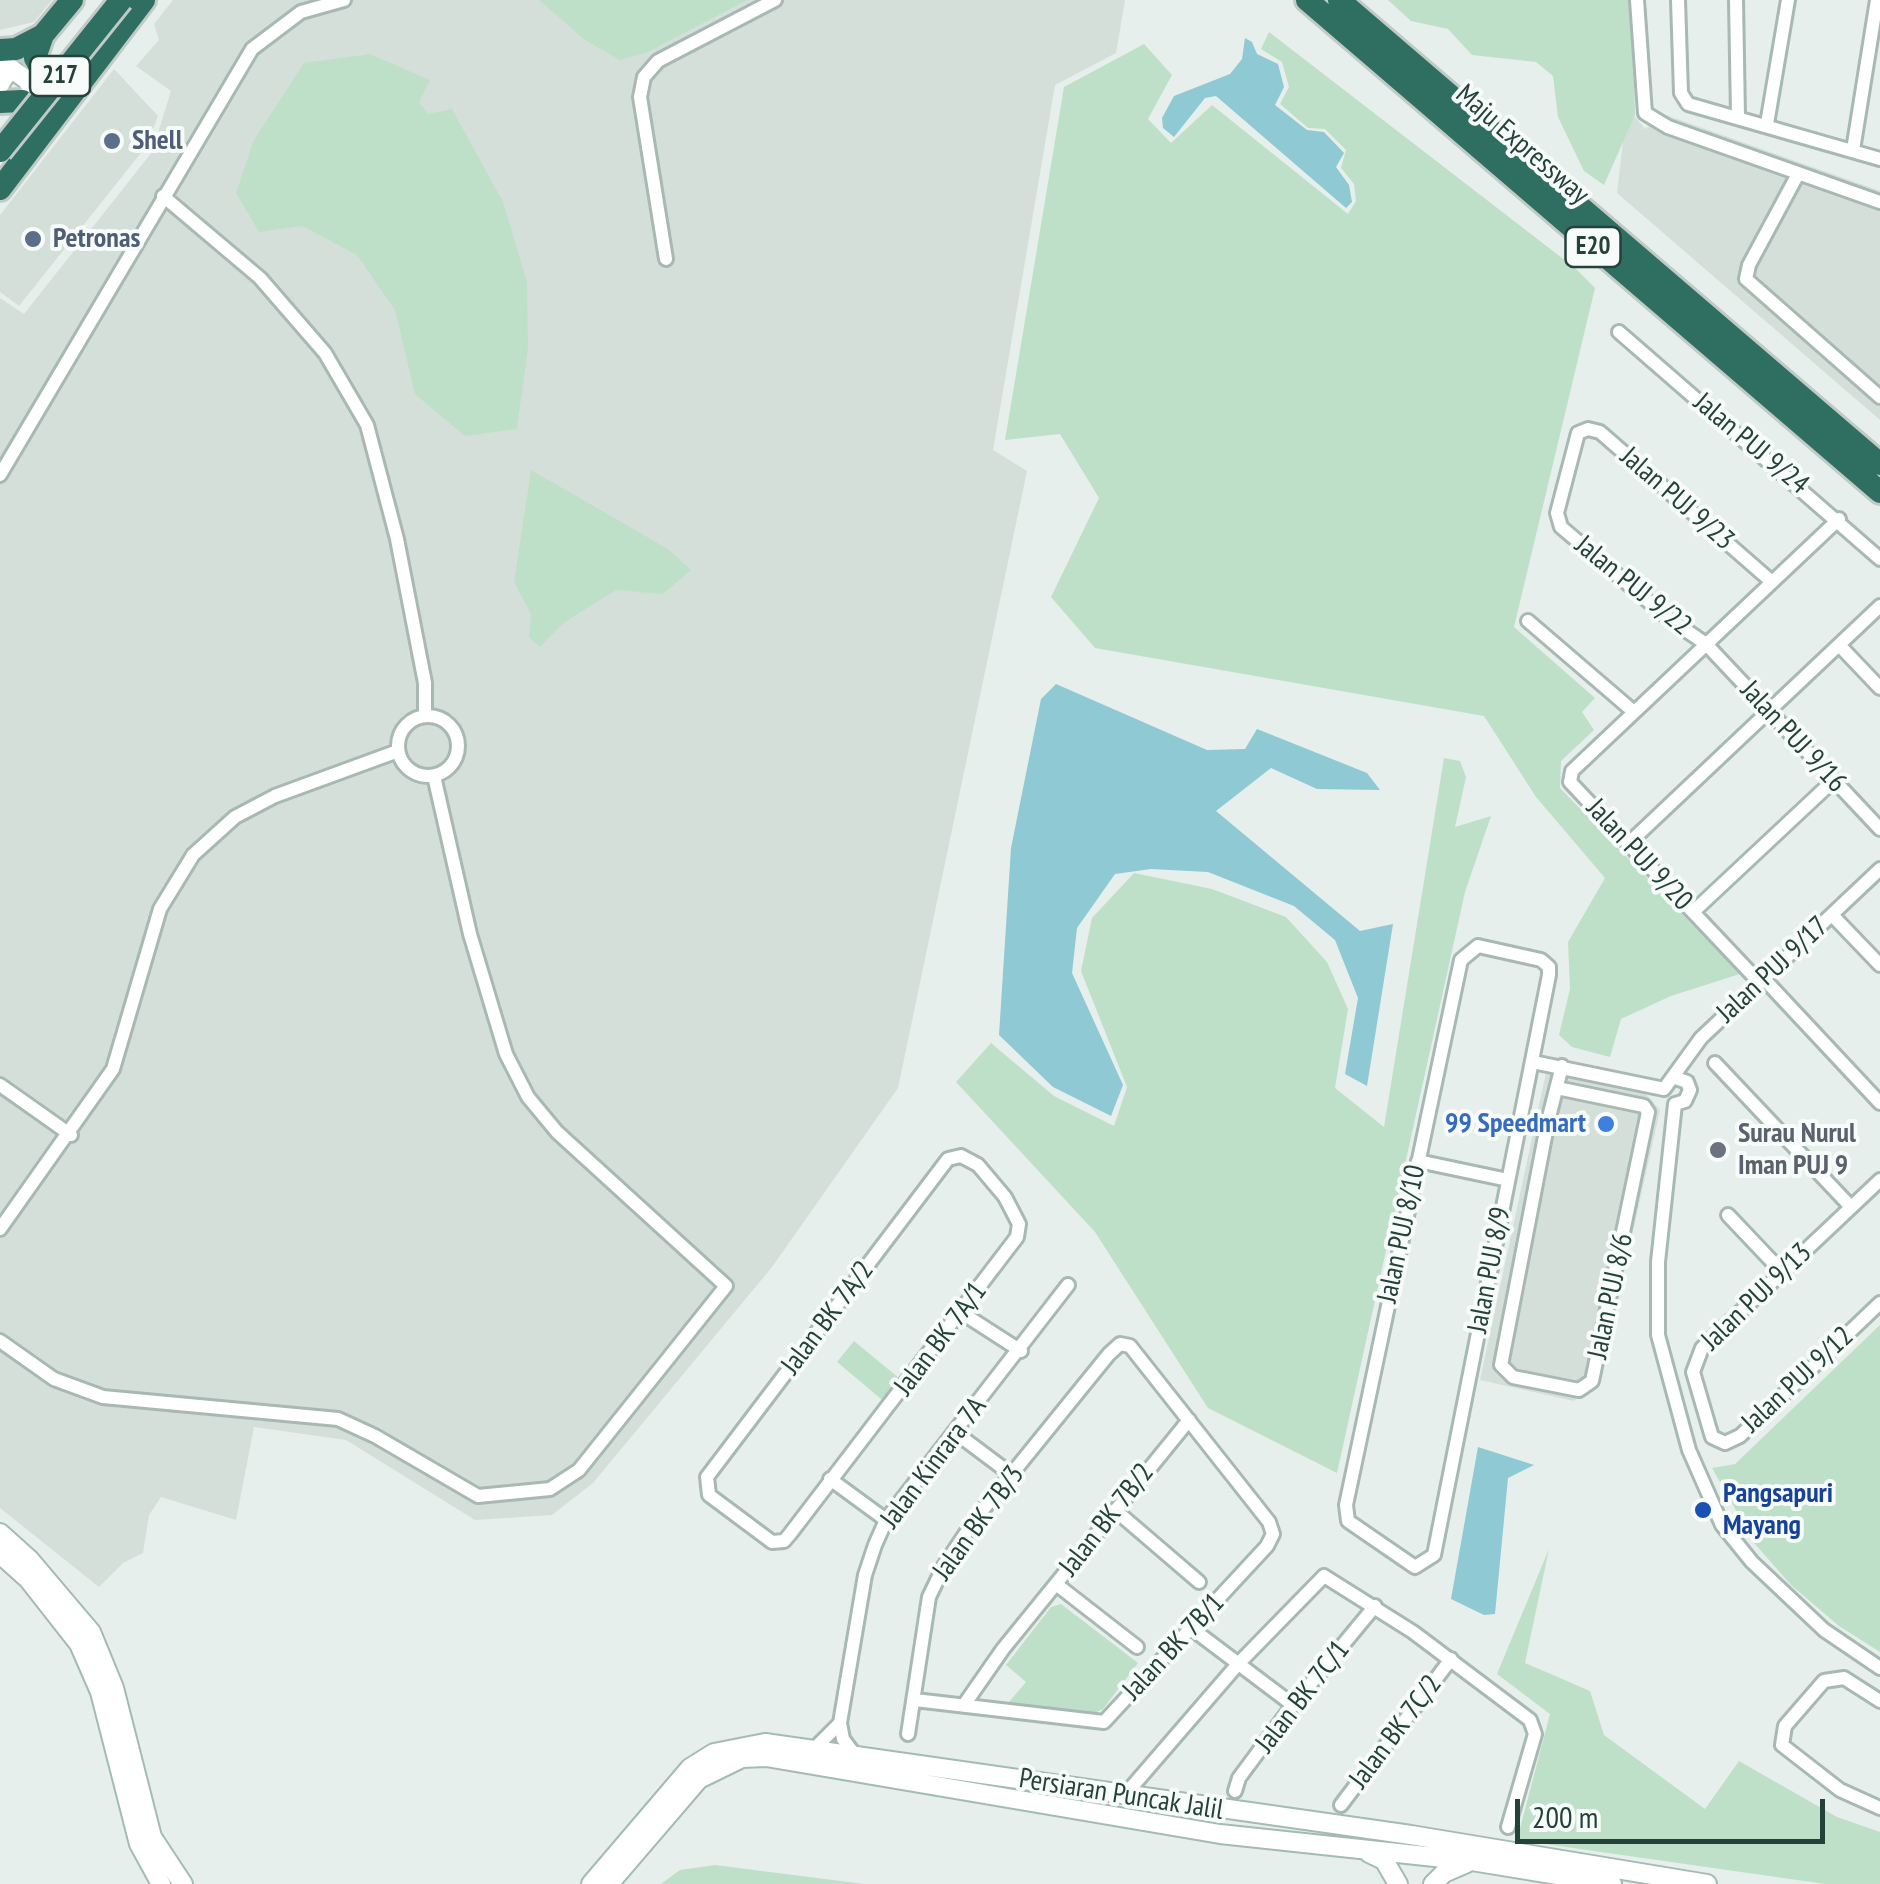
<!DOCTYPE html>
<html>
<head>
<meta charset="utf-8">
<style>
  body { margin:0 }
  #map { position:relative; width:1880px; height:1884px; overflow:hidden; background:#e6efeb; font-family:"PT Sans Narrow",sans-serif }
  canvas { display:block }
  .scale { position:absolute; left:1515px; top:1799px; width:310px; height:45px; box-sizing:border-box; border:5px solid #24423a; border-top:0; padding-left:12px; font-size:30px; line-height:35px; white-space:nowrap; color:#24423a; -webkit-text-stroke:8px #f7fbf9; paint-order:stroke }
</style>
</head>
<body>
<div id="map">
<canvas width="1880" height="1884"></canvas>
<div class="scale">200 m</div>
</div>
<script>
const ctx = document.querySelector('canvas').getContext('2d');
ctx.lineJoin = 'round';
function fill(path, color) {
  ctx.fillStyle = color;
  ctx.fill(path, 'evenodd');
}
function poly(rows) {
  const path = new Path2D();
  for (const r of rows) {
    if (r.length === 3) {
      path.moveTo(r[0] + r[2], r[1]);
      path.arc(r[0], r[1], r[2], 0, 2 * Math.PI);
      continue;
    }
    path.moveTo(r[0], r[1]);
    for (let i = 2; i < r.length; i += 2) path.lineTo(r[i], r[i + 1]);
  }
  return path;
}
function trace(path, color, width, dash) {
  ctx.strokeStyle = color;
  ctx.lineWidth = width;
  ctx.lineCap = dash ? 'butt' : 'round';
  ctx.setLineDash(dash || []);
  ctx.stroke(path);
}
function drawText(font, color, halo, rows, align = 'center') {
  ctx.font = font + ' "PT Sans Narrow",sans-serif';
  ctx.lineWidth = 8;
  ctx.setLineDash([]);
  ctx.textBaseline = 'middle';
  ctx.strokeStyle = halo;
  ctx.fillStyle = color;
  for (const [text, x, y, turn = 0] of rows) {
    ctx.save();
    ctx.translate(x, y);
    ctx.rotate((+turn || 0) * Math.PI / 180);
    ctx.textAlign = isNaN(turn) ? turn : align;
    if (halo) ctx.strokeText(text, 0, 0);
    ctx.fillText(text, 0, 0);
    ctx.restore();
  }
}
fill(poly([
  [0,0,52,0,34,22,0,30],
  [173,0,1125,0,1116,53,1055,85,993,450,1027,471,898,1088,772,1267,593,1483,552,1515,475,1520,346,1440,254,1427,236,1520,161,1497,149,1515,143,1553,123,1563,99,1587,0,1508,0,298,24,314,152,152,171,91,136,66,159,40,154,24],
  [114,69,158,116,148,144,19,306,0,292,0,215],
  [1627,107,1645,129,1666,115,1880,191,1880,420,1617,193],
  [1546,1073,1646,1094,1660,1110,1600,1379,1574,1401,1480,1380]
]), '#d4dfda');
fill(poly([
  [539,0,747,0,648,52,620,60,585,40],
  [1388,0,1632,0,1635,115,1604,185,1584,171,1558,117,1553,76,1536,62,1472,55,1448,29,1411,21],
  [1269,32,1575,268,1595,288,1514,627,1595,698,1582,712,1594,730,1561,761,1560,788,1740,974,1671,996,1621,1019,1610,1057,1572,1047,1559,1035,1570,989,1568,942,1605,878,1536,797,1484,716,1095,648,1051,597,1099,498,1060,434,1005,440,1064,87,1144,44,1172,75,1148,119,1171,143,1212,105,1348,214,1356,201,1354,184,1341,168,1346,150,1325,129,1308,128,1280,104,1289,87,1282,62,1261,49],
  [370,54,430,80,419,102,428,114,452,109,503,202,527,282,528,348,517,429,465,436,415,394,395,310,357,255,302,226,259,232,236,193,254,140,304,63],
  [531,470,668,549,691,570,663,594,616,590,565,622,540,647,529,637,531,614,514,582],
  [1444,758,1460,761,1466,777,1455,827,1491,816,1465,892,1337,1473,1208,1408,1095,1232,956,1082,991,1043,1054,1096,1114,1126,1127,1087,1081,971,1092,918,1134,873,1212,889,1286,917,1327,962,1348,1009,1335,1088,1384,1127],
  [1880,1325,1880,1652,1839,1626,1791,1585,1755,1544,1712,1468,1735,1464],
  [854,1341,905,1383,887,1404,837,1362],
  [1549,1549,1525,1663,1590,1691,1604,1735,1705,1809,1739,1761,1837,1817,1880,1832,1880,1884,1825,1884,1517,1840,1550,1714,1497,1674],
  [1061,1604,1138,1663,1103,1709,1092,1714,1009,1702,1026,1682,1006,1665,1051,1607],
  [715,1865,864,1884,661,1884,680,1870]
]), '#bfe0c8');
fill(poly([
  [1245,38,1252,42,1257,54,1278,64,1284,87,1275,105,1307,130,1324,132,1344,153,1336,167,1349,185,1352,202,1346,208,1216,96,1205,98,1174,137,1163,128,1162,118,1174,96,1230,74,1242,59],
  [1056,684,1207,750,1245,749,1257,729,1367,773,1380,790,1317,789,1271,768,1216,811,1360,931,1393,924,1367,1086,1345,1074,1358,998,1335,940,1294,906,1208,872,1151,869,1115,874,1077,928,1072,973,1123,1085,1111,1116,1053,1087,999,1035,1011,848,1041,699],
  [1478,1447,1534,1465,1508,1478,1495,1614,1484,1615,1451,1599]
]), '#8ec9d4');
const street = poly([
  [1637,0,1645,113,1668,127,1880,202],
  [1678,0,1681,93,1688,104,1880,159],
  [1736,0,1738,116],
  [1767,124,1788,0],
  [1853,150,1877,0],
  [1798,174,1749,265,1746,279,1880,397],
  [163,196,260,278,325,353,367,425,397,539,425,683,425,716],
  [666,259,640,97,644,77,658,61,775,0],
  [1619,332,1880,559],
  [0,475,252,49,301,12,344,0],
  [1772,582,1600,432,1588,429,1578,433,1557,513,1561,527,1668,618,1706,644,1880,829],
  [1528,621,1634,712],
  [1839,645,1880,688],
  [428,746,30],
  [1629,843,1880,606],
  [1693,912,1834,780],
  [1832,915,1880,965],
  [1478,946,1541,960,1549,967,1549,975,1434,1555,1415,1567,1348,1521,1346,1505,1461,960,1478,946],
  [1764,979,1880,1103],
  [1760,983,1570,782,1572,771,1839,519],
  [1533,1062,1664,1089],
  [1715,1063,1851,1207],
  [0,1085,71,1135],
  [1557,1088,1644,1106,1648,1112,1592,1381,1579,1390,1513,1377,1501,1365,1548,1121,1562,1066],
  [1664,1089,1701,1038,1880,869],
  [1675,1104,1658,1262,1658,1335,1689,1450,1722,1525,1752,1562,1824,1630,1880,1668],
  [1675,1104,1685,1101,1690,1090,1687,1082,1676,1078],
  [961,1156,978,1165,1005,1197,1019,1224,1017,1237,790,1534,784,1541,772,1542,709,1495,707,1477,948,1159,961,1156],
  [1418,1161,1508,1180],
  [1880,1180,1702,1348,1693,1372,1712,1437,1725,1443,1740,1436,1880,1303],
  [1728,1215,1782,1272],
  [0,1229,113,1069,160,909,193,855,235,817,275,796,398,751],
  [962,1313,1021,1351],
  [0,1341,54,1379,103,1397,338,1419,375,1436,478,1496,550,1489,579,1470,726,1286,557,1132,528,1097,506,1054,470,934,434,776],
  [956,1433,1012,1475],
  [830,1479,886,1520],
  [1115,1510,1199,1582],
  [1056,1584,1137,1647],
  [1191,1628,1293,1705],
  [1880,1701,1844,1678,1824,1681,1785,1726,1782,1745,1840,1790,1880,1808],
  [964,1705,1003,1649,1189,1420],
  [908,1734,929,1597,944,1566,976,1518,1109,1354,1120,1344,1130,1346,1269,1522,1273,1534,1267,1546,1104,1722,915,1700],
  [815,1748,840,1723],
  [855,1755,843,1739,840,1723,865,1575,875,1545,886,1520,1068,1285],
  [1235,1791,1239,1778,1293,1705,1375,1606],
  [1124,1796,1238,1664,1324,1576,1413,1632,1530,1720,1535,1734,1508,1827],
  [1341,1805,1451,1659]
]);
const secondary = poly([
  [0,61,27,80,45,111],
  [0,84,8,71,4,63],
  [0,1533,30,1560,91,1632,114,1688,152,1837,183,1884],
  [0,1554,28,1579,79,1644,100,1692,139,1844,161,1884],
  [1369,1853,1384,1860,1398,1884],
  [591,1884,690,1768,714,1753,765,1743,1411,1835,1707,1884],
  [609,1884,699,1779,742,1758,766,1757,1220,1834,1472,1861,1612,1884],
  [1433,1884,1444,1873,1467,1863]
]);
const highway = poly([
  [1307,0,1880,492],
  [1339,0,1880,464],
  [43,35,35,58,44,74,72,80],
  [0,50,16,49,43,35,72,0],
  [0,102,22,101,33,116,33,131],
  [0,189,144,0]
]);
trace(street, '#a8b8b2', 18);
trace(secondary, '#a4bbb3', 22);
trace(highway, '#c2cac8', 28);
trace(street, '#fff', 12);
trace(secondary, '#fff', 18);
trace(highway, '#2f6f62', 22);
const highwayBridge = poly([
  [0,151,121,0]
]);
trace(highwayBridge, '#c2cac8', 28, []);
trace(highwayBridge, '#2f6f62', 22);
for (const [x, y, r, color] of [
  [112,141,10,"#5c6f8a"],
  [33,239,10,"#5c6f8a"],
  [1606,1124,10,"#3f7fe0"],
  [1718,1150,10,"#6b7280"],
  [1703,1510,10,"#1a4fb4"]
]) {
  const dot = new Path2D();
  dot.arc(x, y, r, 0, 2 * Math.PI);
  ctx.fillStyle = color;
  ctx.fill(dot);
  trace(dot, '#f7fbf9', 4);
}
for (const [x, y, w] of [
  [60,76,60],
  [1593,247,55]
]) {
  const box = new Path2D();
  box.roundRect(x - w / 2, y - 20, w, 40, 8);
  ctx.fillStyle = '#f7fbf9';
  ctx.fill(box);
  trace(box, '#24423a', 2.5);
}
drawText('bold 25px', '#24423a', null, [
  ["217",60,76],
  ["E20",1593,247]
]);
drawText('bold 28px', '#4e5e75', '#f7fbf9', [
  ["Shell",132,141],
  ["Petronas",53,239]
], 'left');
drawText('28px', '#24423a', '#f7fbf9', [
  ["Maju Expressway",1522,145,41],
  ["Jalan PUJ 9/24",1751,444,40],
  ["Jalan PUJ 9/23",1677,499,41],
  ["Jalan PUJ 9/22",1633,586,39],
  ["Jalan PUJ 9/16",1793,737,47],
  ["Jalan PUJ 9/20",1639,855,47],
  ["Jalan PUJ 9/17",1773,970,-43],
  ["Jalan PUJ 8/10",1402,1234,-78],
  ["Jalan PUJ 8/9",1490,1270,-79],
  ["Jalan PUJ 8/6",1611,1296,-78],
  ["Jalan PUJ 9/13",1757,1297,-44],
  ["Jalan BK 7A/2",828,1318,-53],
  ["Jalan BK 7A/1",941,1339,-53],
  ["Jalan PUJ 9/12",1798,1380,-43],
  ["Jalan Kinrara 7A",934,1463,-53],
  ["Jalan BK 7B/2",1107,1520,-52],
  ["Jalan BK 7B/3",979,1523,-54],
  ["Jalan BK 7B/1",1174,1647,-47],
  ["Jalan BK 7C/1",1303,1697,-52],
  ["Jalan BK 7C/2",1396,1732,-53],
  ["Persiaran Puncak Jalil",1121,1795,9]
]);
drawText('bold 28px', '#366cbe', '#f7fbf9', [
  ["99 Speedmart",1586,1124]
], 'right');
drawText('bold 28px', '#5b616d', '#f7fbf9', [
  ["Surau Nurul",1738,1134],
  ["Iman PUJ 9",1738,1166]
], 'left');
drawText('bold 28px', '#164399', '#f7fbf9', [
  ["Pangsapuri",1723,1494],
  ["Mayang",1723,1526]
], 'left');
</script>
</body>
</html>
